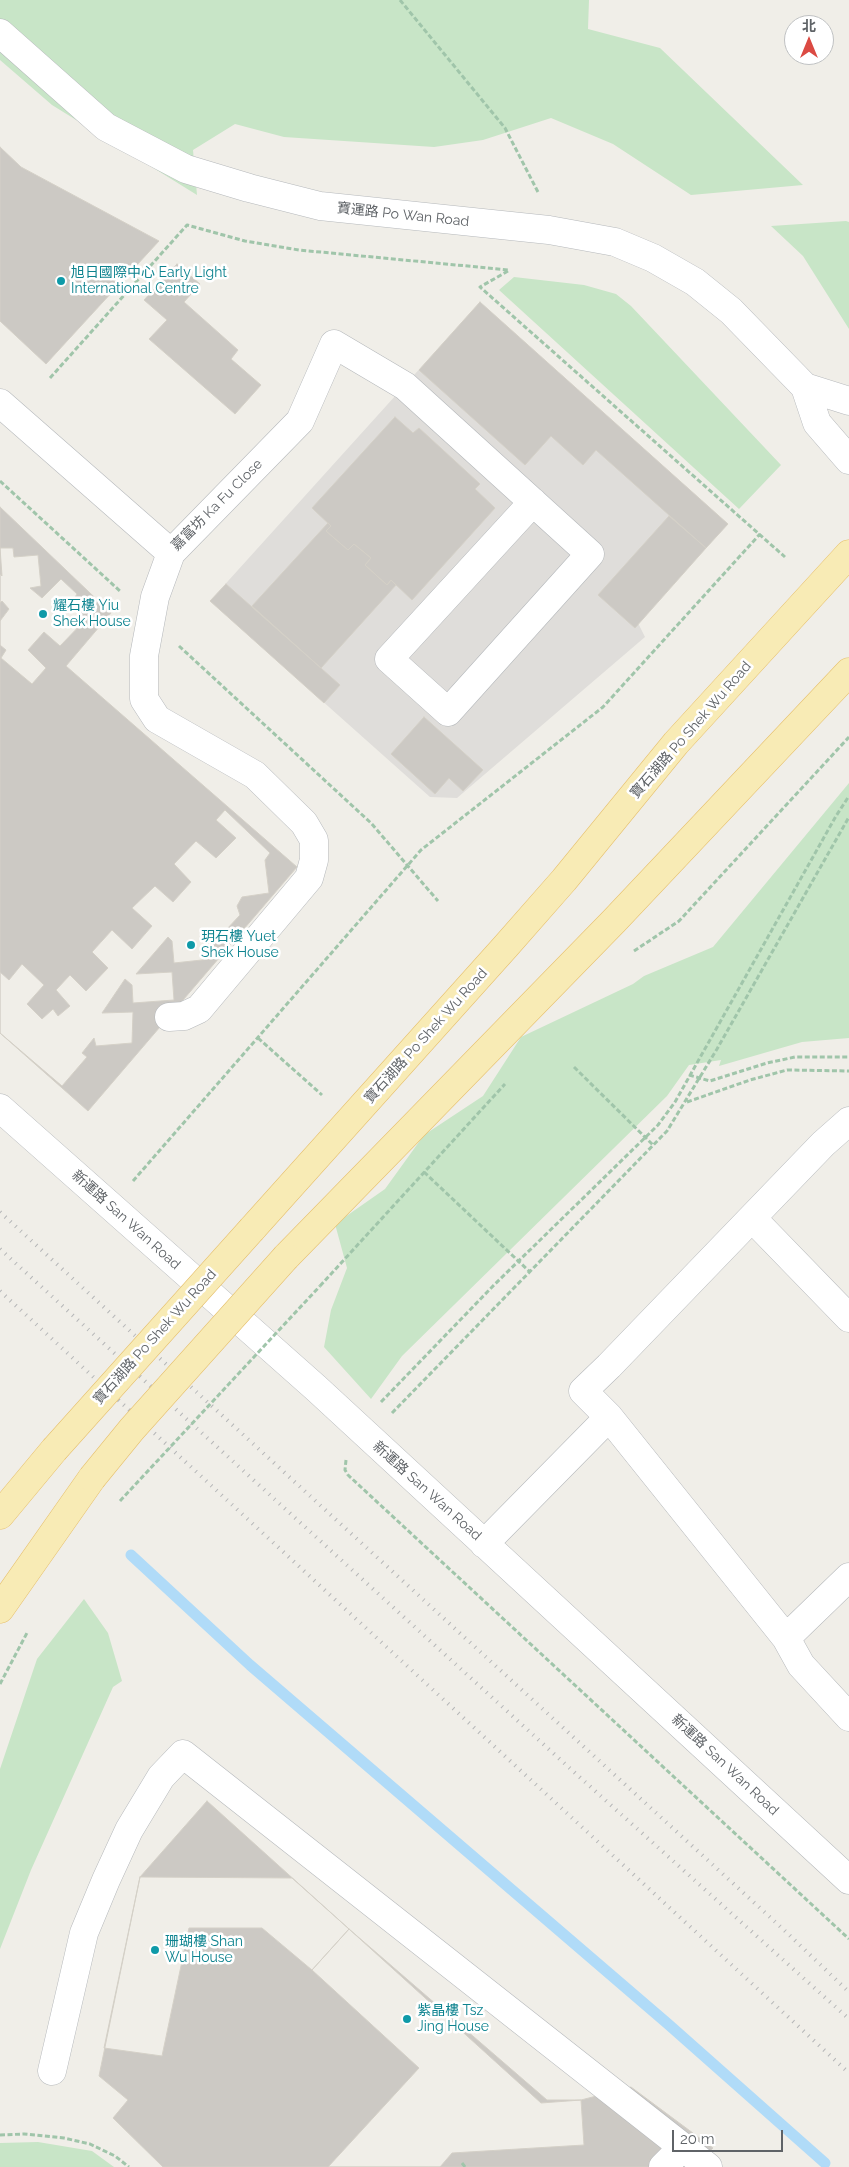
<!DOCTYPE html>
<html>
<head>
<meta charset="utf-8">
<style>
  body { margin:0 }
  #map { position:relative; width:849px; height:2167px; overflow:hidden; background:#f0eee8; font-family:Raleway,"Noto Sans SC",sans-serif }
  canvas { display:block }
  .north { position:absolute; left:784px; top:15px; width:50px; height:50px; box-sizing:border-box; background:#fff; border:1px solid #bfc1c2; border-radius:50%; rotate:0deg; font-size:14px; font-weight:700; line-height:20px; text-align:center; color:#5f6367 }
  .north::after { content:''; display:block; margin:auto; width:18px; height:22px; background:#db4a43; clip-path:polygon(50% 0,100% 100%,50% 72%,0 100%) }
  .scale { position:absolute; left:672px; top:2130px; width:111px; height:22px; box-sizing:border-box; border:2px solid #5f6367; border-top:0; padding-left:6px; font-size:15px; line-height:18px; white-space:nowrap; color:#5f6367; -webkit-text-stroke:4px #fff; paint-order:stroke }
</style>
</head>
<body>
<div id="map">
<canvas width="849" height="2167"></canvas>
<div class="north">北</div>
<div class="scale">20 m</div>
</div>
<script>
const ctx = document.querySelector('canvas').getContext('2d');
ctx.lineJoin = 'round';
function fill(path, color) {
  ctx.fillStyle = color;
  ctx.fill(path, 'evenodd');
}
function poly(rows) {
  const path = new Path2D();
  for (const r of rows) {
    path.moveTo(r[0], r[1]);
    for (let i = 2; i < r.length; i += 2) path.lineTo(r[i], r[i + 1]);
  }
  return path;
}
function trace(path, color, width, dash) {
  ctx.strokeStyle = color;
  ctx.lineWidth = width;
  ctx.lineCap = dash ? 'butt' : 'round';
  ctx.setLineDash(dash || []);
  ctx.stroke(path);
}
function drawText(font, color, halo, rows, align = 'center') {
  ctx.font = font + ' Raleway,"Noto Sans SC",sans-serif';
  ctx.lineWidth = 5;
  ctx.setLineDash([]);
  ctx.textBaseline = 'middle';
  ctx.strokeStyle = halo;
  ctx.fillStyle = color;
  for (const [text, x, y, turn = 0] of rows) {
    ctx.save();
    ctx.translate(x, y);
    ctx.rotate((+turn || 0) * Math.PI / 180);
    ctx.textAlign = isNaN(turn) ? turn : align;
    if (halo) ctx.strokeText(text, 0, 0);
    ctx.fillText(text, 0, 0);
    ctx.restore();
  }
}
fill(poly([
  [480,302,728,524,638,623,645,637,457,798,430,797,210,601]
]), '#dfddda');
fill(poly([
  [0,0,589,0,588,29,660,48,803,185,691,195,613,144,551,118,483,140,434,147,284,137,235,124,193,150,197,195,52,105,0,60],
  [846,221,849,222,849,329,803,256,771,226],
  [514,277,584,285,616,294,631,306,781,465,739,509,499,290],
  [849,783,849,1038,802,1042,719,1066,721,1060,689,1065,667,1096,402,1356,371,1399,324,1347,331,1310,347,1268,335,1224,385,1189,424,1135,483,1096,521,1037,633,984,644,976,713,947],
  [84,1599,108,1633,122,1681,113,1687,31,1870,0,1949,0,1769,37,1659],
  [38,2142,92,2151,114,2167,0,2167,0,2143]
]), '#c8e5c7');
trace(poly([
  [131,1555,250,1665,668,2024,825,2163]
]), '#b0dbf8', 11);
const building = poly([
  [0,147,21,167,159,241,46,364,0,321,0,147],
  [177,264,200,284,184,302,238,350,231,359,261,385,235,414,149,339,167,320,144,300,177,264],
  [480,302,728,524,706,548,596,450,583,465,551,436,525,465,419,370,480,302],
  [395,417,413,433,419,428,480,484,475,489,495,508,412,600,391,580,387,585,365,565,371,558,354,544,348,550,326,531,331,526,312,508,395,417],
  [0,507,111,613,66,666,297,867,88,1111,0,1033,0,507],
  [669,516,706,548,635,628,598,595,669,516],
  [328,523,331,526,326,531,348,550,354,544,371,558,365,565,387,585,391,580,396,585,321,668,252,606,328,523],
  [0,548,13,548,14,557,38,555,41,586,30,588,42,598,61,579,77,594,70,605,86,619,60,646,44,632,28,650,46,668,32,684,1,658,6,650,0,645,0,621,9,609,2,601,0,603,0,574,2,576,0,548],
  [226,584,340,685,324,703,210,601,226,584],
  [424,717,483,770,463,791,449,778,435,794,391,754,424,717],
  [225,810,270,853,265,860,269,893,242,897,237,906,240,915,226,930,209,931,211,959,174,963,172,941,168,937,136,974,172,972,174,1000,133,1003,132,985,125,979,102,1013,133,1012,132,1043,96,1046,94,1038,82,1053,87,1057,62,1086,0,1033,0,972,9,980,22,964,44,985,27,1004,42,1019,53,1009,58,1016,70,1006,56,990,70,975,86,991,108,968,92,952,112,930,132,949,152,926,132,908,155,886,173,902,191,882,174,864,196,841,216,858,236,838,216,820,225,810],
  [207,1801,349,1929,547,2100,581,2100,631,2087,713,2148,694,2167,163,2167,113,2118,128,2100,99,2076,140,1877,207,1801],
  [140,1877,292,1878,349,1929,312,1970,262,1928,189,1928,162,2056,104,2048,140,1877],
  [349,1929,541,2103,581,2100,584,2145,452,2153,440,2167,328,2167,419,2068,312,1970,349,1929]
]);
fill(building, '#ccc9c4');
trace(building, '#d4d0c7', 1);
const minor = poly([
  [0,33,106,127,186,169,249,188,320,206,549,230,615,242,653,258,695,282,731,311,805,387,817,423,849,460],
  [805,387,849,401],
  [0,403,171,553,300,421,334,344,405,386,590,554,448,712,389,659,533,502],
  [169,1017,184,1016,199,1009,309,878,314,860,314,840,304,823,255,775,157,719,144,699,144,656,155,597,171,553],
  [0,1108,316,1388,849,1880],
  [849,1121,823,1144,609,1366,583,1391,609,1417,786,1638,801,1665,849,1717],
  [752,1218,849,1318],
  [484,1544,609,1417],
  [786,1638,849,1577],
  [52,2071,84,1933,106,1880,129,1830,161,1777,183,1754,708,2167],
  [663,2167,683,2147]
]);
const major = poly([
  [252,1229,506,946,564,880,676,743,849,554],
  [286,1257,614,921,849,672],
  [0,1515,54,1450],
  [0,1609,92,1478]
]);
trace(minor, '#b5b8bb', 29);
trace(major, '#e6bf6b', 29);
trace(poly([
  [400,0,505,128,539,194],
  [508,271,480,287,785,557],
  [50,378,187,225,245,241,299,250,509,270],
  [0,481,121,592],
  [179,646,371,823,438,901],
  [634,951,679,921,849,737],
  [258,1038,322,1095],
  [574,1067,654,1146],
  [689,1075,710,1081,767,1063,795,1057,849,1057],
  [687,1102,750,1080,787,1070,849,1071],
  [424,1172,530,1272],
  [133,1181,421,850,603,707,760,534],
  [320,1286,505,1084],
  [381,1402,494,1285,658,1125,675,1102,836,816,849,796],
  [392,1413,667,1131,717,1049,849,817],
  [346,1460,345,1470,348,1475,849,1939],
  [0,1684,28,1631],
  [0,2135,24,2134,64,2138,90,2144,115,2156,129,2167],
  [462,2163,465,2167]
]), '#a0c5aa', 3, [5, 2.5]);
trace(minor, '#fff', 28);
trace(major, '#f8ebb5', 28);
trace(poly([
  [0,1212,784,1930,849,1992],
  [0,1249,564,1763,849,2019],
  [0,1291,849,2073]
]), '#b5b6b7', 4, [1, 6]);
const majorBridge = poly([
  [54,1450,252,1229],
  [92,1478,132,1429,286,1257]
]);
trace(majorBridge, '#e6bf6b', 29, []);
trace(poly([
  [120,1501,320,1286]
]), '#a0c5aa', 3, [5, 2.5]);
trace(majorBridge, '#f8ebb5', 28);
for (const [x, y, r, color] of [
  [61,281,5,"#0f9aa8"],
  [43,614,5,"#0f9aa8"],
  [191,945,5,"#0f9aa8"],
  [155,1950,5,"#0f9aa8"],
  [407,2019,5,"#0f9aa8"]
]) {
  const dot = new Path2D();
  dot.arc(x, y, r, 0, 2 * Math.PI);
  ctx.fillStyle = color;
  ctx.fill(dot);
  trace(dot, '#fff', 2);
}
drawText('14px', '#5f6367', '#fff', [
  ["寶運路 Po Wan Road",403,215,6],
  ["嘉富坊 Ka Fu Close",217,505,-45],
  ["寶石湖路 Po Shek Wu Road",691,730,-49],
  ["寶石湖路 Po Shek Wu Road",426,1036,-48],
  ["新運路 San Wan Road",126,1220,42],
  ["寶石湖路 Po Shek Wu Road",155,1337,-48],
  ["新運路 San Wan Road",427,1491,42],
  ["新運路 San Wan Road",725,1765,43]
]);
drawText('14px', '#0d838f', '#fff', [
  ["旭日國際中心 Early Light",71,273],
  ["International Centre",71,289],
  ["耀石樓 Yiu",53,606],
  ["Shek House",53,622],
  ["玥石樓 Yuet",201,937],
  ["Shek House",201,953],
  ["珊瑚樓 Shan",165,1942],
  ["Wu House",165,1958],
  ["紫晶樓 Tsz",417,2011],
  ["Jing House",417,2027]
], 'left');
</script>
</body>
</html>
